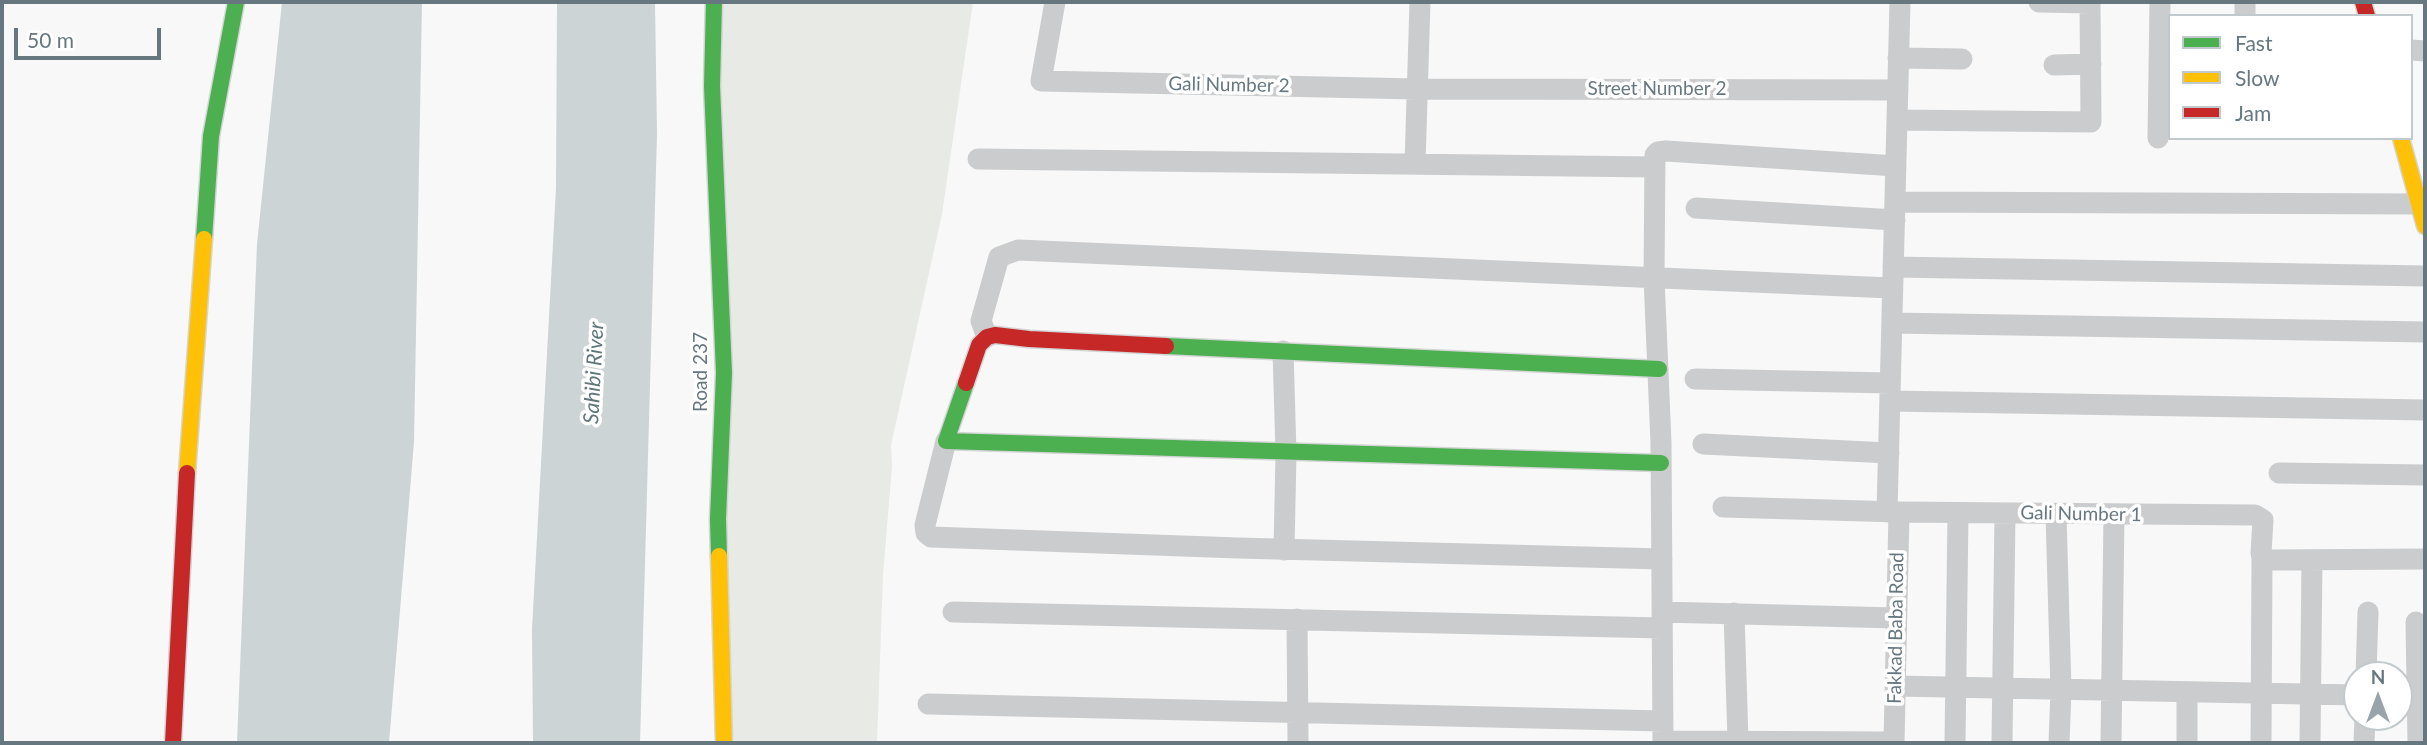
<!DOCTYPE html>
<html>
<head>
<meta charset="utf-8">
<style>
  body { margin:0 }
  #map { position:relative; width:2427px; height:745px; overflow:hidden; background:#f8f8f8; font-family:Lato,sans-serif }
  canvas { display:block }
  .frame { position:absolute; inset:0; border:4px solid #667780; pointer-events:none }
  .legend { position:absolute; left:2168px; top:14px; width:245px; height:126px; box-sizing:border-box; background:#fff; border:2px solid #c2c9cc; margin:0; padding:9px 12px; list-style:none; font-size:21px; color:#667780 }
  .legend li { display:flex; align-items:center; gap:14px; height:35px }
  .legend b { width:35px; border:2px solid #c2c9cc }
  .north { position:absolute; left:2343px; top:661px; width:70px; height:70px; box-sizing:border-box; background:#fff; border:2px solid #c2c9cc; border-radius:50%; rotate:0deg; font-size:19px; font-weight:700; line-height:28px; text-align:center; color:#667780 }
  .north::after { content:''; display:block; margin:auto; width:24px; height:32px; background:#99a4aa; clip-path:polygon(50% 0,100% 100%,50% 72%,0 100%) }
  .scale { position:absolute; left:14px; top:28px; width:147px; height:32px; box-sizing:border-box; border:4px solid #667780; border-top:0; padding-left:9px; font-size:21px; line-height:24px; white-space:nowrap; color:#667780; -webkit-text-stroke:5px #fff; paint-order:stroke }
</style>
</head>
<body>
<div id="map">
<canvas width="2427" height="745"></canvas>
<div class="frame"></div>
<ul class="legend">
<li><b style="height:9px;background:#4caf50"></b>Fast</li>
<li><b style="height:9px;background:#ffc107"></b>Slow</li>
<li><b style="height:9px;background:#c62828"></b>Jam</li>
</ul>
<div class="north">N</div>
<div class="scale">50 m</div>
</div>
<script>
const ctx = document.querySelector('canvas').getContext('2d');
ctx.lineJoin = 'round';
function fill(path, color) {
  ctx.fillStyle = color;
  ctx.fill(path, 'evenodd');
}
function poly(rows) {
  const path = new Path2D();
  for (const r of rows) {
    path.moveTo(r[0], r[1]);
    for (let i = 2; i < r.length; i += 2) path.lineTo(r[i], r[i + 1]);
  }
  return path;
}
function trace(path, color, width, dash) {
  ctx.strokeStyle = color;
  ctx.lineWidth = width;
  ctx.lineCap = dash ? 'butt' : 'round';
  ctx.setLineDash(dash || []);
  ctx.stroke(path);
}
function drawText(font, color, halo, rows, align = 'center') {
  ctx.font = font + ' Lato,sans-serif';
  ctx.lineWidth = 7;
  ctx.setLineDash([]);
  ctx.textBaseline = 'middle';
  ctx.strokeStyle = halo;
  ctx.fillStyle = color;
  for (const [text, x, y, turn = 0] of rows) {
    ctx.save();
    ctx.translate(x, y);
    ctx.rotate((+turn || 0) * Math.PI / 180);
    ctx.textAlign = isNaN(turn) ? turn : align;
    if (halo) ctx.strokeText(text, 0, 0);
    ctx.fillText(text, 0, 0);
    ctx.restore();
  }
}
fill(poly([
  [719,2,973,2,942,214,891,445,892,467,883,575,877,743,727,743]
]), '#e7eae5');
fill(poly([
  [282,2,422,2,414,442,389,743,237,743,257,244],
  [557,2,655,2,657,134,640,743,533,743,532,629,556,188]
]), '#ccd4d6');
const fast = poly([
  [714,2,712,86,724,373,718,519,719,556],
  [204,239,211,136,236,2],
  [1166,346,1659,369],
  [966,383,946,441,1661,463]
]);
const slow = poly([
  [2401,138,2425,226],
  [187,473,204,239],
  [719,556,724,743]
]);
const jam = poly([
  [2363,2,2367,16],
  [966,383,979,345,987,337,995,335,1029,339,1166,346],
  [173,743,187,473]
]);
trace(fast, '#d4d5d6', 19);
trace(slow, '#d4d5d6', 19);
trace(jam, '#d4d5d6', 19);
trace(poly([
  [1055,2,1041,81,1417,89,1898,90],
  [2039,2,2090,3],
  [2245,16,2245,2],
  [2411,50,2425,51],
  [1898,58,1962,59],
  [2054,65,2091,64],
  [1897,120,2091,122,2090,2],
  [2158,138,2160,2],
  [978,159,1654,167],
  [1415,164,1420,2],
  [1895,202,2419,204],
  [1696,208,1895,220],
  [1893,267,2425,276],
  [1892,323,2425,332],
  [987,337,981,321,999,257,1018,250,1891,288],
  [1283,351,1286,453,1284,550],
  [1695,379,1890,383],
  [1890,401,2425,410],
  [946,441,925,525,926,533,931,537,1238,548,1662,559],
  [1703,444,1889,453],
  [2279,473,2425,475],
  [1723,507,1899,512,2255,515,2263,520,2261,553,2262,558,2266,560,2425,559],
  [1887,512,1900,2],
  [2056,514,2061,690,2059,743],
  [953,612,1662,628],
  [1662,612,1896,618],
  [1734,613,1738,741],
  [1297,619,1298,743],
  [2416,622,2418,743],
  [2366,675,2368,612],
  [1895,686,2357,695],
  [928,704,1663,721],
  [1663,741,1894,742],
  [1663,743,1661,443,1654,278,1655,155,1658,152,1666,151,1896,166],
  [1894,743,1899,512],
  [1955,743,1958,513],
  [2002,743,2005,513],
  [2111,743,2114,514],
  [2187,743,2187,692],
  [2261,743,2262,558],
  [2310,743,2312,560],
  [2364,743,2365,717]
]), '#cbcccd', 21);
trace(fast, '#4caf50', 16);
trace(slow, '#ffc107', 16);
trace(jam, '#c62828', 16);
drawText('19px', '#667780', '#fff', [
  ["Gali Number 2",1229,85,1],
  ["Street Number 2",1657,89],
  ["Road 237",701,372,-90],
  ["Gali Number 1",2081,514,1],
  ["Fakkad Baba Road",1896,628,-89]
]);
drawText('italic 21px', '#60767a', '#fff', [
  ["Sahibi River",594,373,-87]
]);
</script>
</body>
</html>
